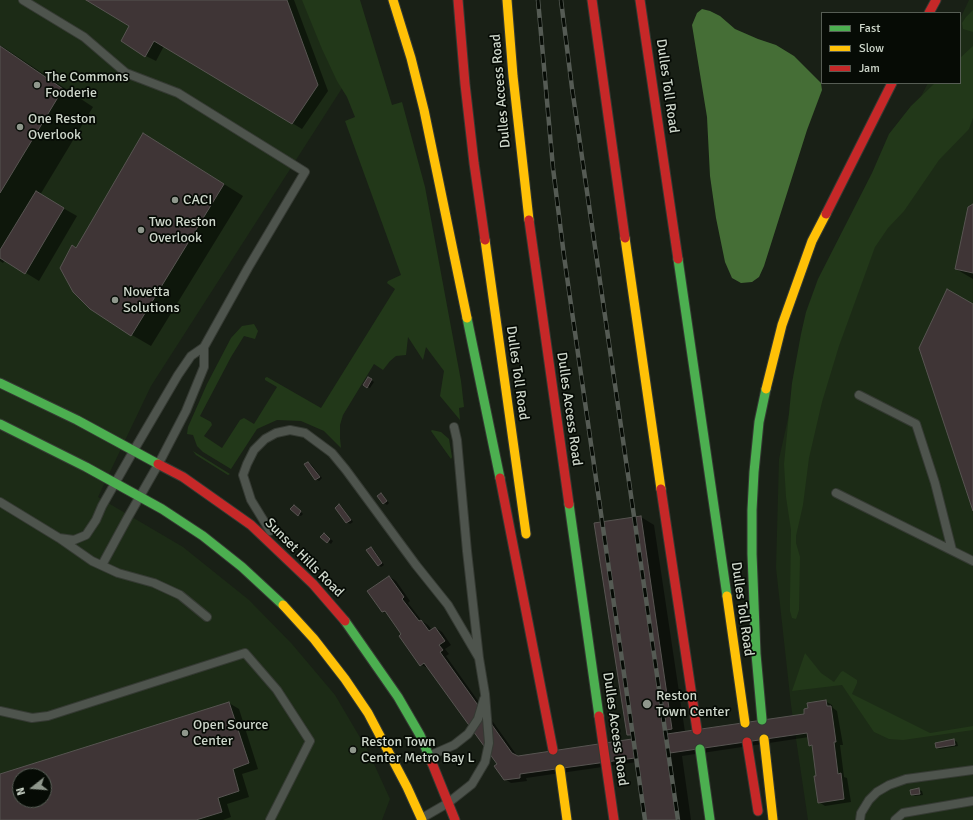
<!DOCTYPE html>
<html>
<head>
<meta charset="utf-8">
<style>
  body { margin:0 }
  #map { position:relative; width:973px; height:820px; overflow:hidden; background:#192016; font-family:Signika,sans-serif }
  canvas { display:block }
  .legend { position:absolute; left:821px; top:12px; width:140px; height:72px; box-sizing:border-box; background:#060b05; border:1px solid #565d54; margin:0; padding:5px 7px; list-style:none; font-size:12px; color:#ced7cb }
  .legend li { display:flex; align-items:center; gap:8px; height:20px }
  .legend b { width:20px; border:1px solid #565d54 }
  .north { position:absolute; left:12px; top:768px; width:40px; height:40px; box-sizing:border-box; background:#060b05; border:1px solid #565d54; border-radius:50%; rotate:253deg; font-size:11px; font-weight:700; line-height:16px; text-align:center; color:#ced7cb }
  .north::after { content:''; display:block; margin:auto; width:14px; height:18px; background:#8f978c; clip-path:polygon(50% 0,100% 100%,50% 72%,0 100%) }
</style>
</head>
<body>
<div id="map">
<canvas width="973" height="820"></canvas>
<ul class="legend">
<li><b style="height:5px;background:#4caf50"></b>Fast</li>
<li><b style="height:5px;background:#ffc107"></b>Slow</li>
<li><b style="height:5px;background:#c62828"></b>Jam</li>
</ul>
<div class="north">N</div>
</div>
<script>
const ctx = document.querySelector('canvas').getContext('2d');
ctx.lineJoin = 'round';
function fill(path, color) {
  ctx.fillStyle = color;
  ctx.fill(path, 'evenodd');
}
function poly(rows) {
  const path = new Path2D();
  for (const r of rows) {
    path.moveTo(r[0], r[1]);
    for (let i = 2; i < r.length; i += 2) path.lineTo(r[i], r[i + 1]);
  }
  return path;
}
function trace(path, color, width, dash) {
  ctx.strokeStyle = color;
  ctx.lineWidth = width;
  ctx.lineCap = dash ? 'butt' : 'round';
  ctx.setLineDash(dash || []);
  ctx.stroke(path);
}
function drawText(font, color, halo, rows, align = 'center') {
  ctx.font = font + ' Signika,sans-serif';
  ctx.lineWidth = 3.5;
  ctx.setLineDash([]);
  ctx.textBaseline = 'middle';
  ctx.strokeStyle = halo;
  ctx.fillStyle = color;
  for (const [text, x, y, turn = 0] of rows) {
    ctx.save();
    ctx.translate(x, y);
    ctx.rotate((+turn || 0) * Math.PI / 180);
    ctx.textAlign = isNaN(turn) ? turn : align;
    if (halo) ctx.strokeText(text, 0, 0);
    ctx.fillText(text, 0, 0);
    ctx.restore();
  }
}
fill(poly([
  [0,0,314,0,346,82,151,386,98,497,183,547,249,600,292,644,335,695,368,751,390,799,382,820,0,820],
  [20,776,44,776,44,800,20,800],
  [969,0,973,0,973,820,808,820,791,705,776,568,779,459,804,346,844,243,928,83,960,83,960,19]
]), '#1c2b16');
fill(poly([
  [302,0,360,0,392,105,402,102,425,187,461,381,464,407,459,408,460,420,440,396,444,371,426,347,423,360,408,337,406,355,396,356,390,361,383,370,374,364,343,415,340,425,340,438,341,448,324,431,301,421,277,420,257,429,231,469,203,452,197,446,193,435,187,434,188,427,207,384,231,338,242,326,254,324,258,331,255,339,244,336,231,357,200,416,211,422,212,425,204,436,222,448,240,420,244,418,254,424,277,387,265,380,265,378,267,377,321,408,395,289,387,283,388,281,401,275,345,121,355,117,347,97,337,81,322,49],
  [973,10,973,32,963,29,962,23,966,17],
  [973,46,973,118,969,129,939,160,904,211,888,228,875,247,839,346,822,402,809,458,803,505,796,536,796,543,800,557,799,610,796,619,792,618,790,611,790,598,791,530,786,497,784,464,792,383,801,334,806,312,818,279,872,173,889,134,911,106,935,83,960,83,960,58],
  [432,430,441,432,449,439,452,457,451,459,431,431],
  [193,451,230,474,228,475,196,455],
  [805,653,821,673,834,682,841,672,843,671,857,680,857,683,852,694,930,733,973,726,973,730,903,740,889,739,874,732,842,685,792,691]
]), '#223819');
fill(poly([
  [702,9,710,11,720,16,735,29,758,39,776,45,794,56,821,83,822,90,807,130,764,266,759,277,752,282,741,283,732,278,725,262,716,218,710,176,707,117,692,25,697,13]
]), '#456e36');
fill(poly([
  [88,0,294,0,328,91,302,129,164,46,156,61,146,56,122,41,130,26],
  [0,45,93,107,40,195,77,216,39,281,5,260,3,263,0,261],
  [162,145,243,196,151,346,132,335],
  [973,205,973,279,956,269],
  [368,378,374,382,370,388,364,385],
  [308,463,311,464,322,478,319,481,316,479],
  [381,494,389,503,387,505,384,503],
  [340,506,342,507,353,522,350,524,347,522],
  [297,508,303,514,301,516,298,515],
  [641,517,654,525,685,732,805,715,825,701,832,705,833,708,837,711,843,745,840,745,844,777,847,778,851,802,825,806,819,802,817,777,813,747,810,745,809,737,682,756,691,820,645,820,637,762,526,778,527,781,511,783,505,779,498,764,428,668,421,665,403,634,390,615,383,612,390,577,396,581,410,601,408,603,422,621,428,625,432,630,436,628,442,632,451,645,445,649,449,654,446,656,518,757,632,740,634,741,633,738,627,734],
  [327,536,333,541,331,544,322,537],
  [371,548,374,550,384,565,381,567,378,565],
  [229,703,239,709,258,769,242,774,249,797,227,804,231,817,223,820,0,820,0,775],
  [20,776,44,776,44,800,20,800],
  [954,740,957,742,958,746,940,749,937,748],
  [919,790,922,791,923,795,915,796,912,794]
]), '#0007');
const building = poly([
  [86,0,287,0,318,85,292,124,154,41,145,57,121,41,129,26,86,0],
  [0,46,63,89,0,193,0,46],
  [143,133,224,184,131,336,90,309,73,292,60,268,72,245,76,248,143,133],
  [36,191,64,208,25,274,0,258,0,250,36,191],
  [973,204,973,273,955,269,968,207,973,204],
  [947,289,973,304,973,511,919,348,947,289],
  [368,377,372,379,367,388,363,385,368,377],
  [308,462,320,477,315,480,304,464,308,462],
  [381,493,387,501,383,504,377,496,381,493],
  [339,504,351,520,346,523,335,508,339,504],
  [294,505,301,511,298,516,290,509,294,505],
  [641,516,672,729,666,730,679,820,644,820,632,735,627,735,594,523,641,516],
  [324,533,330,539,327,543,320,537,324,533],
  [371,547,382,563,378,566,366,550,371,547],
  [389,576,404,597,402,599,419,621,421,620,429,631,435,627,445,641,439,645,443,650,440,652,512,753,518,756,632,739,635,758,520,774,520,778,504,780,494,766,497,764,424,663,420,666,399,636,401,634,385,611,382,612,367,591,389,576],
  [826,700,827,706,831,706,836,742,834,742,838,774,841,773,844,799,818,803,814,776,816,776,812,745,809,746,807,733,670,753,667,734,804,714,804,709,808,708,807,703,826,700],
  [229,702,249,763,233,769,239,791,218,798,222,812,196,820,0,820,0,774,229,702],
  [20,776,44,776,44,800,20,800,20,776],
  [954,739,955,745,936,748,935,743,954,739],
  [919,788,920,794,911,795,910,790,919,788]
]);
fill(building, '#3f3536');
trace(building, '#575451', 1);
const lane = poly([
  [23,0,84,37,126,73,178,93,305,172,248,268,204,347,191,356,178,375,134,450,102,506,96,520,86,535,74,540,59,538],
  [859,395,916,424,935,483,952,550],
  [836,493,973,561],
  [0,502,59,538,92,561,118,573,154,583,180,595,207,617],
  [270,531,251,500,243,475,247,464,254,450,265,439,276,433,290,430,305,433,332,453,346,470,416,565,448,605,479,658],
  [102,565,127,519,159,463,186,411,204,367,204,347],
  [0,711,32,718,48,716,245,653,277,690,310,741,270,820],
  [429,756,454,745,468,734,478,719,484,699],
  [422,818,448,803,472,784,485,762,489,743,485,694,479,658,467,551,457,440,454,427],
  [860,820,861,813,869,800,877,792,889,785,906,779,973,770],
  [895,820,903,813,973,801]
]);
const fast = poly([
  [678,259,727,596],
  [467,318,500,478],
  [0,383,77,420,158,464],
  [0,424,86,467,162,509,203,536,242,567,283,605],
  [569,504,599,716],
  [345,621,398,697,420,735,432,763],
  [762,720,756,654,752,554,752,510,754,472,759,422,766,389],
  [700,749,710,820]
]);
const slow = poly([
  [393,0,411,58,424,110,467,318],
  [507,0,513,76,529,220],
  [625,238,661,489],
  [485,240,526,534],
  [766,389,782,325,812,241,826,214],
  [727,596,745,723],
  [283,605,314,639,345,679,368,713,407,787,422,820],
  [764,739,773,820],
  [560,769,567,820]
]);
const jam = poly([
  [458,0,465,84,474,163,485,240],
  [592,0,625,238],
  [640,0,678,259],
  [929,13,936,0],
  [826,214,892,83],
  [529,220,569,504],
  [158,464,183,477,251,525,313,584,345,621],
  [500,478,553,750],
  [661,489,697,730],
  [599,716,614,820],
  [747,742,758,811],
  [432,763,455,820]
]);
trace(lane, '#353a33', 10);
trace(fast, '#353a33', 11);
trace(slow, '#353a33', 11);
trace(jam, '#353a33', 11);
trace(lane, '#4e544d', 8);
trace(fast, '#4caf50', 9);
trace(slow, '#ffc107', 9);
trace(jam, '#c62828', 9);
const rail = poly([
  [538,0,553,168,564,256,645,820],
  [561,0,572,88,678,820]
]);
trace(rail, '#555b54', 4.5);
trace(rail, '#060b05', 3, [9]);
for (const [x, y, r, color] of [
  [37,85,4,"#8f978c"],
  [20,127,4,"#8f978c"],
  [175,200,4,"#8f978c"],
  [141,230,4,"#8f978c"],
  [115,300,4,"#8f978c"],
  [647,704,5,"#8f978c"],
  [185,733,4,"#8f978c"],
  [353,750,4,"#8f978c"]
]) {
  const dot = new Path2D();
  dot.arc(x, y, r, 0, 2 * Math.PI);
  ctx.fillStyle = color;
  ctx.fill(dot);
  trace(dot, '#060b05', 1.5);
}
drawText('14px', '#ced7cb', '#060b05', [
  ["The Commons",45,77],
  ["Fooderie",45,93],
  ["One Reston",28,119],
  ["Overlook",28,135],
  ["CACI",183,200],
  ["Two Reston",149,222],
  ["Overlook",149,238],
  ["Novetta",123,292],
  ["Solutions",123,308],
  ["Reston",656,696],
  ["Town Center",656,712],
  ["Open Source",193,725],
  ["Center",193,741],
  ["Reston Town",361,742],
  ["Center Metro Bay L",361,758]
], 'left');
drawText('14px', '#ced7cb', '#060b05', [
  ["Dulles Toll Road",667,86,82],
  ["Dulles Access Road",501,91,-95],
  ["Dulles Toll Road",517,373,82],
  ["Dulles Access Road",569,409,82],
  ["Sunset Hills Road",304,558,45],
  ["Dulles Toll Road",742,609,82],
  ["Dulles Access Road",615,729,82]
]);
</script>
</body>
</html>
